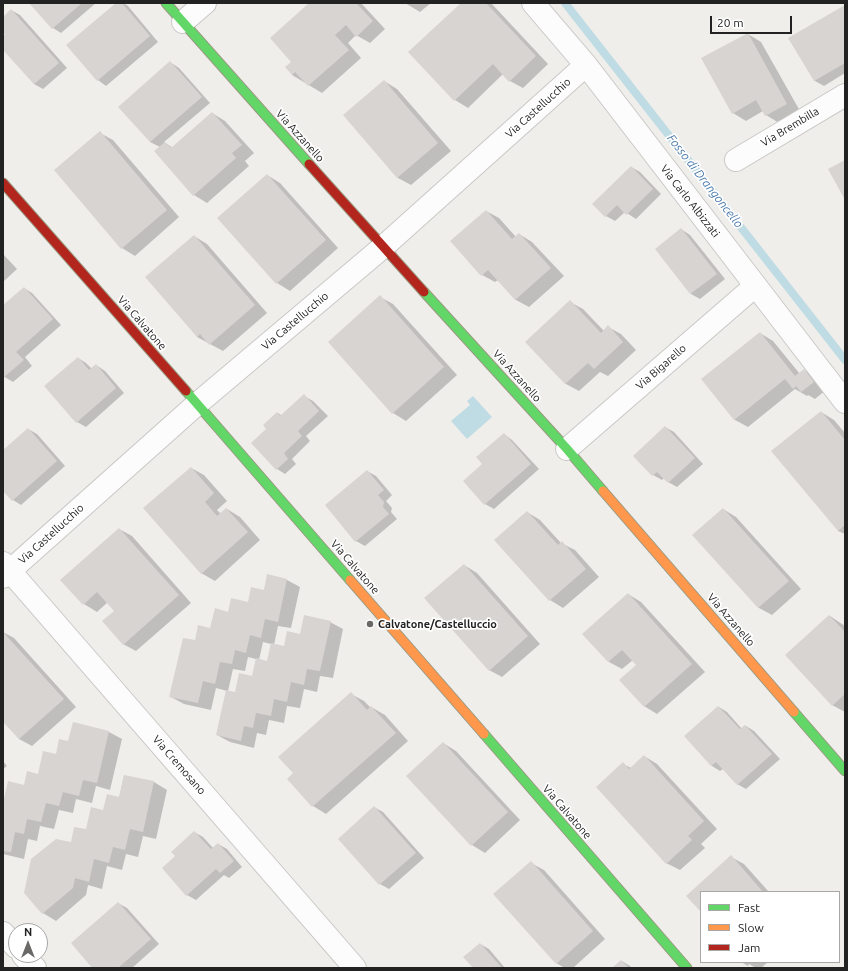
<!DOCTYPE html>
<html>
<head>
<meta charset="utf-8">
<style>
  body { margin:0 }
  #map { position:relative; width:848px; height:971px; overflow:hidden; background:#f0eeeb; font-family:Ubuntu,sans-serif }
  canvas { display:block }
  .frame { position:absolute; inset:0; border:4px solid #222; pointer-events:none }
  .legend { position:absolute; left:700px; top:891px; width:140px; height:72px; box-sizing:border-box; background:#fff; border:1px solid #a7a7a7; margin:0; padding:5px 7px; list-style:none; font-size:12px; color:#222 }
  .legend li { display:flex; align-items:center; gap:8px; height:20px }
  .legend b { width:20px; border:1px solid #a7a7a7 }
  .north { position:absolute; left:8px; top:923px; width:40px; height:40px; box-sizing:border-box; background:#fff; border:1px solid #a7a7a7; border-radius:50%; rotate:0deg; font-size:11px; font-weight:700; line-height:16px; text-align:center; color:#222 }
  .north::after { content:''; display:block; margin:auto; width:14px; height:18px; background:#6a6968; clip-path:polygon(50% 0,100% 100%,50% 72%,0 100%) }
  .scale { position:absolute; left:710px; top:16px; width:82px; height:18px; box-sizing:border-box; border:2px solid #222; border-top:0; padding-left:5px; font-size:12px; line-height:14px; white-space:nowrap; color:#222; -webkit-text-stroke:3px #fff; paint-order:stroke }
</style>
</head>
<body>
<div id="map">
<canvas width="848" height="971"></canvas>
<div class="frame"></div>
<ul class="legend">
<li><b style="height:5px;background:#63d668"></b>Fast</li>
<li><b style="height:5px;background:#ff974d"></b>Slow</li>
<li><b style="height:5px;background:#b3261e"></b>Jam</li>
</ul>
<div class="north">N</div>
<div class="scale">20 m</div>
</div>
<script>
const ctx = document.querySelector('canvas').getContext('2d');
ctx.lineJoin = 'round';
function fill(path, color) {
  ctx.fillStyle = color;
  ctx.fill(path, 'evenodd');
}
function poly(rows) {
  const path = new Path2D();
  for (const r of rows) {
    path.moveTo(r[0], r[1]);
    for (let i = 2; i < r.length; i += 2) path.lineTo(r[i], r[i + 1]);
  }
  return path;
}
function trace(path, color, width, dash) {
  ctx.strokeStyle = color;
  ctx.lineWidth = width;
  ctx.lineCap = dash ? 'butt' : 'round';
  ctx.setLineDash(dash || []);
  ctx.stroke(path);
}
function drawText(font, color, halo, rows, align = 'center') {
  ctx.font = font + ' Ubuntu,sans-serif';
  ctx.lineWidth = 3.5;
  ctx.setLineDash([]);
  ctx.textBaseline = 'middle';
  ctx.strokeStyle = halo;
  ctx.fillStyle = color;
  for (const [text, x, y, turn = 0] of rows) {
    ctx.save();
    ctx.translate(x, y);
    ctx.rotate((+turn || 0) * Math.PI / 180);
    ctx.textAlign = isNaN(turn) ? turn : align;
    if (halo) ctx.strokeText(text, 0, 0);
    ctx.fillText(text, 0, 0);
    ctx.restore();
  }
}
fill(poly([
  [473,396,492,417,467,439,451,421,470,405,467,401]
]), '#bfdbe3');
fill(poly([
  [30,3,96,3,61,33,53,28],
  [118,3,123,3,128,6,158,42,106,86,98,80,67,45],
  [311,3,361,3,385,29,370,43,356,35,348,43,361,58,322,93,292,75,292,62],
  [405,3,431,3,420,12],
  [462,3,491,3,548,64,523,88,510,81,503,74,468,108,455,100],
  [845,6,845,73,824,86,815,81,790,38],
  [11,10,20,15,67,68,43,89,34,84,3,49,3,38,7,34,3,30,3,18],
  [748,34,761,42,800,111,779,123,766,115,763,111,746,121,733,113],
  [170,62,179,68,210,103,164,142,173,148,212,113,225,121,254,153,245,161,249,166,207,203,194,195,160,147,150,142],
  [384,81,397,89,451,151,411,185,398,178,344,115],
  [100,133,113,140,179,217,135,256,122,248],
  [631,167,640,172,661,194,636,219,625,212,615,221,606,216,594,204],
  [267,175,280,183,338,248,290,291,277,283],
  [486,211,499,218,516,237,519,234,532,242,564,276,529,307,516,300,498,280,495,282,482,275],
  [681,229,690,235,725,279,700,299,691,294,656,249],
  [194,236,207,244,267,313,223,351,197,337],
  [3,254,17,269,3,282],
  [24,288,32,293,61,325,25,357,32,366,13,382,3,376,3,307],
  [380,297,393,304,457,375,406,421,393,413],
  [570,302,583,309,604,331,608,327,621,334,636,350,608,376,600,372,579,391,566,384,526,342],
  [760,333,773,341,800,374,804,370,817,378,827,389,815,399,808,395,807,396,795,389,748,427,735,420,702,379],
  [78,358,86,363,92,369,96,365,105,371,124,393,86,427,77,422],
  [304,396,313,401,328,416,306,436,310,441,292,459,296,464,285,474,277,469,268,429,278,413,282,416],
  [821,412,834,420,845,433,845,534,838,531],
  [665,427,674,432,703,464,677,487,668,482,664,478,662,480,653,475],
  [28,429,37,434,65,466,21,505,13,500,4,491,3,492,3,452],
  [504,434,512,440,539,469,494,509,485,504],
  [191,468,204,475,227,501,217,510,221,514,227,509,240,517,260,540,215,581,201,573],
  [367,471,376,476,392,495,386,501,392,508,391,512,397,519,365,546,356,541],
  [723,509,736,517,801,589,772,615,759,608,694,536],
  [527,512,540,520,561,543,575,550,599,577,563,608,550,600,496,540],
  [119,529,132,536,191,603,136,651,123,644,115,611,108,602,97,612,84,604],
  [464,565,477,573,540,644,502,677,489,670],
  [268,575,287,580,300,587,291,628,278,626,274,645,285,647,300,635,330,622,343,629,333,678,320,676,317,692,304,689,300,708,287,706,284,723,269,720,266,735,257,733,254,748,230,742,217,735,227,691,216,688,211,710,184,704,171,697,195,641,211,629,229,613,249,603,264,591],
  [263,642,271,644,268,662,259,660],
  [248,657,256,659,253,677,236,693,228,691,233,669,245,671],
  [628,594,641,602,705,672,657,714,644,706,637,665,633,660,622,669,609,662,584,634],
  [830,616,845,626,845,712,832,705],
  [3,632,14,638,76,707,32,746,19,739,3,720],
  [351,694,364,701,371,708,371,707,385,715,408,741,326,814,313,806,295,773],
  [719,707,727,712,742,729,746,726,754,731,780,759,746,789,737,784,723,769,720,771,712,766,686,736],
  [109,732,122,739,110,790,96,786,92,803,76,799,73,813,59,810,54,829,40,826,37,841,28,839,24,859,3,854,3,806,24,786,39,775,69,742],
  [443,743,456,751,520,820,485,853,472,845,407,776],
  [644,756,657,764,717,829,701,844,705,848,680,870,666,863,623,764,631,768],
  [3,761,7,766,3,769],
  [124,776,154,782,167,790,156,839,143,836,138,857,126,854,122,870,107,866,102,889,88,885,86,895,56,921,43,913,25,893,71,843,87,831,104,811,119,798],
  [374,807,383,812,424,858,389,889,380,884],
  [194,832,203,837,213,848,218,844,227,849,242,867,229,878,224,875,196,900,187,895,176,856],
  [731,857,744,864,769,892,701,892,701,911,687,896],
  [531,863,544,870,605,939,573,968,565,968,556,963],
  [118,903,127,908,159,944,132,968,93,968],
  [480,944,489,949,505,968,474,968],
  [622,961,630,966,632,968,614,968],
  [741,962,768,962,761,968,756,968,749,964,748,966]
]), '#0003');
trace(poly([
  [565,3,845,360]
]), '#bfdbe3', 8);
fill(poly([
  [29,3,82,3,52,29],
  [116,3,122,3,150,36,97,81,66,45],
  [309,3,356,3,373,21,356,37,346,25,335,35,349,50,308,86,295,72,292,75,285,67,291,62,270,38],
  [461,3,486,3,536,56,509,82,493,64,454,101,408,52],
  [845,5,845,63,814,81,788,38],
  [11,9,59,63,34,84,3,50,3,36,5,34,3,32,3,17],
  [748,33,787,104,765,116,756,100,732,114,701,58],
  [170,61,202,97,150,142,118,107],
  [384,80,438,143,397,178,343,115],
  [212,112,242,145,232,153,236,158,193,196,154,151,165,142,171,148],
  [100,131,167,210,121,249,54,170],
  [845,160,845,200,828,169],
  [631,166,653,189,626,215,617,205,605,217,592,204],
  [267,174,326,240,276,284,217,218],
  [486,210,512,239,519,233,551,268,515,300,488,270,481,276,450,241],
  [681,228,717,274,690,294,655,249],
  [194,235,255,305,209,345,200,334,197,337,145,277],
  [24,287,53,319,16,352,24,360,3,378,3,305],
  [380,295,444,367,392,414,328,342],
  [570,300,601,333,608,325,623,342,594,369,588,363,565,384,525,342],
  [760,332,795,376,804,369,814,382,801,392,796,386,793,389,785,379,734,420,701,379],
  [78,357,89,370,96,364,116,388,76,423,44,386],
  [304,394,319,411,298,431,302,436,284,453,288,459,276,470,251,443,266,429,263,425,277,412,280,416],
  [821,411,845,440,845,525,838,531,771,451],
  [665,426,695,458,668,483,657,472,652,476,633,456],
  [28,428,57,461,12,501,3,491,3,450],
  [504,433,531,464,484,505,463,481,482,464,476,457],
  [191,467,214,493,205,502,217,516,226,508,248,532,201,574,143,508],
  [367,470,384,490,378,495,384,502,383,507,389,514,355,542,325,505],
  [723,508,789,581,758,608,692,535],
  [527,511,558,545,562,541,586,569,549,601,494,540],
  [119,528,179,595,123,645,102,621,114,611,97,592,83,605,60,580],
  [464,564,528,636,489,671,424,598],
  [267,574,287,579,278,622,265,619,261,638,250,635,246,653,235,650,232,664,220,662,215,684,203,681,198,703,169,697,183,638,195,640,198,625,210,628,215,608,228,612,231,598,248,602,251,587,264,590],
  [628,593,692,664,644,707,619,680,636,665,622,650,608,662,582,634],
  [304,615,331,621,320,671,307,669,304,685,291,682,287,702,274,699,271,716,256,713,253,728,244,726,241,741,216,735,226,690,235,692,239,673,252,676,256,658,267,661,271,643,284,646,287,631,300,634],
  [829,615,845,632,845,694,832,706,785,655],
  [3,632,64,699,19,739,3,722],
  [351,692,367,710,371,706,396,733,312,807,287,779,293,773,278,757],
  [718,706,740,729,745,725,772,754,737,785,716,762,711,766,684,736],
  [73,722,109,731,97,783,83,780,79,796,63,792,59,806,46,803,41,822,27,819,24,834,15,832,11,852,3,851,3,803,8,781,24,785,27,771,38,774,43,751,56,754,59,739,68,741],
  [443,742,508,812,471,846,406,776],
  [644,755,704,821,688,836,692,840,666,864,596,787,623,762,629,769],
  [124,775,154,781,143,832,130,829,125,850,113,847,109,863,94,859,89,882,75,878,73,888,42,914,24,893,31,859,56,839,71,842,74,827,86,829,91,807,103,810,107,794,119,797],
  [374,806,416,853,379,885,338,839],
  [194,831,211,849,218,843,234,861,220,873,216,869,186,896,162,868,175,856,171,852],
  [731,855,763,892,701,892,701,912,686,896],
  [531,861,593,931,556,964,493,894],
  [118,902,151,939,118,968,92,968,71,943],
  [480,943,502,968,473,968,463,957],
  [621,960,629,968,612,968]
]), '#d7d4d2');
const street = poly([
  [533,3,586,65,845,402],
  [183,22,205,3],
  [736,160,845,95],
  [567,449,755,286],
  [3,563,355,968],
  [3,577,197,404,383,247,586,65],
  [3,933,16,947],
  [23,955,35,968]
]);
const fast = poly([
  [166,3,309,164],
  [424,292,567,449,603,491],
  [186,391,350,580],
  [794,712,845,771],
  [484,734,687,968]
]);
const slow = poly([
  [603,491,794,712],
  [350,580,484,734]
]);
const jam = poly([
  [309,164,424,292],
  [3,183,186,391]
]);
trace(street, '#c9c8c7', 24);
trace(fast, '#999a82', 11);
trace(slow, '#999a82', 11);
trace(jam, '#999a82', 11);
trace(street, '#fdfcfc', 22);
trace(fast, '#63d668', 9);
trace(slow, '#ff974d', 9);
trace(jam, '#b3261e', 9);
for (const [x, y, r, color] of [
  [370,624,4,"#6a6968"]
]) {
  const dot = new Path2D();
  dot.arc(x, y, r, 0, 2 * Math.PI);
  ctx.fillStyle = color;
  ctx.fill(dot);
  trace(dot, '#fff', 1.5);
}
drawText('11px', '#222', '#fff', [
  ["Via Castellucchio",538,108,-42],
  ["Via Brembilla",790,127,-31],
  ["Via Azzanello",300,136,48],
  ["Via Carlo Albizzati",690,201,52],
  ["Via Castellucchio",295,321,-40],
  ["Via Calvatone",142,323,49],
  ["Via Bigarello",661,367,-41],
  ["Via Azzanello",517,376,48],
  ["Via Castellucchio",51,534,-42],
  ["Via Calvatone",355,567,49],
  ["Via Azzanello",731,620,49],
  ["Via Cremosano",179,765,49],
  ["Via Calvatone",567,812,49]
]);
drawText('bold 11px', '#222', '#fff', [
  ["Calvatone/Castelluccio",378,624]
], 'left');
drawText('italic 12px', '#4a7aab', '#fff', [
  ["Fosso di Drangoncello",705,181,52]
]);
</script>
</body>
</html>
